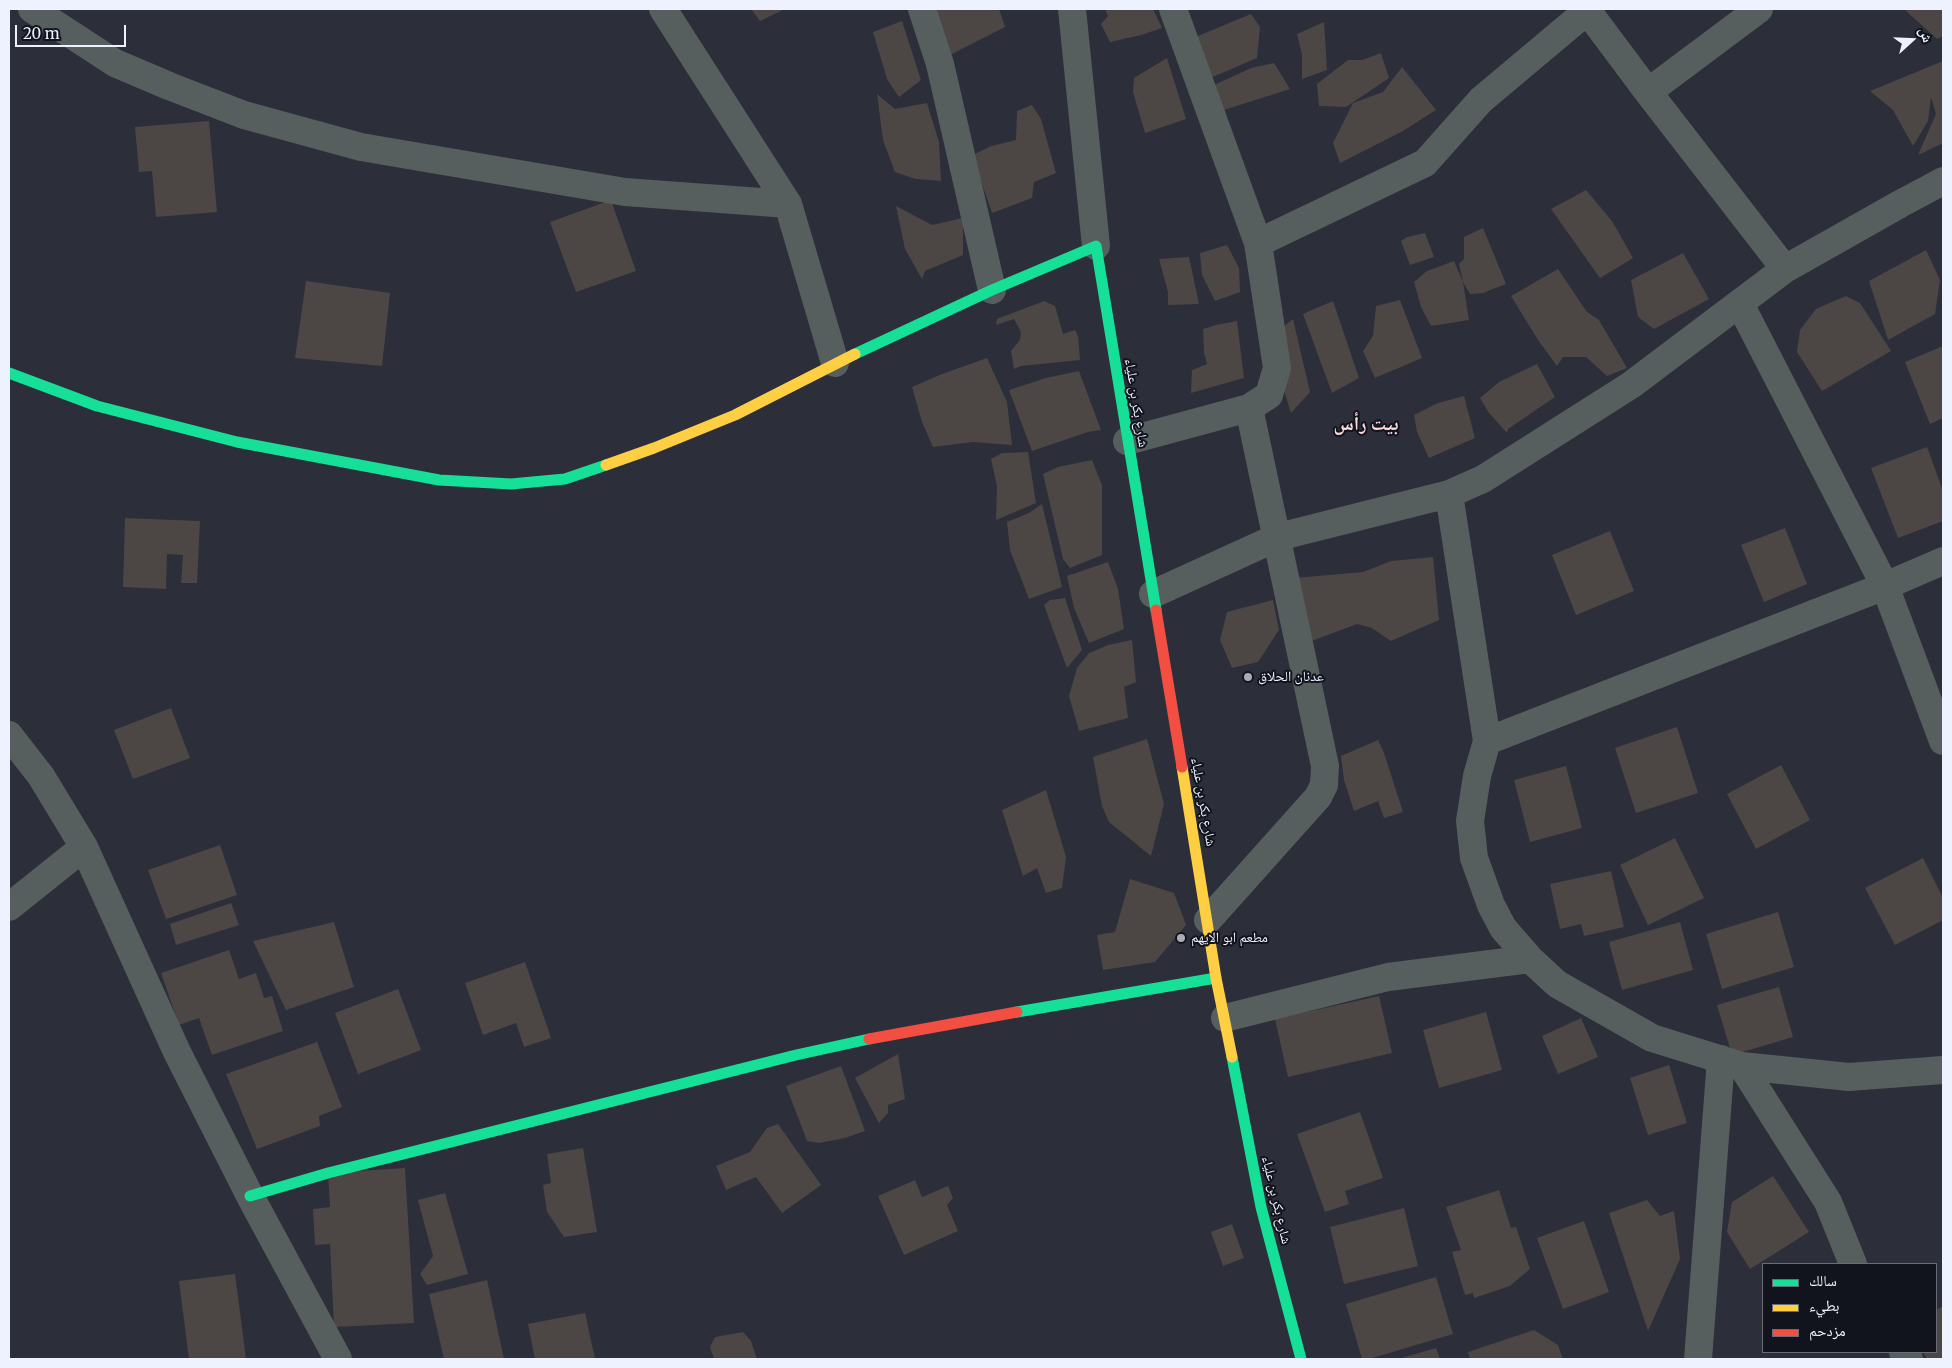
<!DOCTYPE html>
<html>
<head>
<meta charset="utf-8">
<style>
  body { margin:0 }
  #map { position:relative; width:1952px; height:1368px; overflow:hidden; background:#2c2e39; font-family:Merriweather,"Noto Naskh Arabic",serif }
  canvas { display:block }
  .frame { position:absolute; inset:0; border:10px solid #eef1fe; pointer-events:none }
  .legend { position:absolute; left:1762px; top:1263px; width:175px; height:90px; box-sizing:border-box; background:#12141d; border:1px solid #6a6c77; margin:0; padding:6px 9px; list-style:none; font-size:15px; color:#eef1fe }
  .legend li { display:flex; align-items:center; gap:10px; height:25px }
  .legend b { width:25px; border:1px solid #6a6c77 }
  .north { position:absolute; left:1887px; top:15px; width:50px; height:50px; -webkit-text-stroke:4px #12141d; paint-order:stroke; rotate:70deg; font-size:14px; font-weight:700; line-height:20px; text-align:center; color:#eef1fe }
  .north::after { content:''; display:block; margin:auto; width:18px; height:22px; background:#eef1fe; clip-path:polygon(50% 0,100% 100%,50% 72%,0 100%) }
  .scale { position:absolute; left:15px; top:25px; width:111px; height:22px; box-sizing:border-box; border:2px solid #eef1fe; border-top:0; padding-left:6px; font-size:15px; line-height:18px; white-space:nowrap; color:#eef1fe; -webkit-text-stroke:4px #12141d; paint-order:stroke }
</style>
</head>
<body>
<div id="map">
<canvas width="1952" height="1368"></canvas>
<div class="frame"></div>
<ul class="legend">
<li><b style="height:6px;background:#16e098"></b>سالك</li>
<li><b style="height:6px;background:#ffcf43"></b>بطيء</li>
<li><b style="height:6px;background:#f24e42"></b>مزدحم</li>
</ul>
<div class="north">ش</div>
<div class="scale">20 m</div>
</div>
<script>
const ctx = document.querySelector('canvas').getContext('2d');
ctx.lineJoin = 'round';
function fill(path, color) {
  ctx.fillStyle = color;
  ctx.fill(path, 'evenodd');
}
function poly(rows) {
  const path = new Path2D();
  for (const r of rows) {
    path.moveTo(r[0], r[1]);
    for (let i = 2; i < r.length; i += 2) path.lineTo(r[i], r[i + 1]);
  }
  return path;
}
function trace(path, color, width, dash) {
  ctx.strokeStyle = color;
  ctx.lineWidth = width;
  ctx.lineCap = dash ? 'butt' : 'round';
  ctx.setLineDash(dash || []);
  ctx.stroke(path);
}
function drawText(font, color, halo, rows, align = 'center') {
  ctx.font = font + ' Merriweather,"Noto Naskh Arabic",serif';
  ctx.lineWidth = 4;
  ctx.setLineDash([]);
  ctx.textBaseline = 'middle';
  ctx.strokeStyle = halo;
  ctx.fillStyle = color;
  for (const [text, x, y, turn = 0] of rows) {
    ctx.save();
    ctx.translate(x, y);
    ctx.rotate((+turn || 0) * Math.PI / 180);
    ctx.textAlign = isNaN(turn) ? turn : align;
    if (halo) ctx.strokeText(text, 0, 0);
    ctx.fillText(text, 0, 0);
    ctx.restore();
  }
}
fill(poly([
  [751,9,785,9,760,21],
  [931,9,999,9,1005,27,948,56],
  [1105,9,1153,9,1162,28,1141,35,1110,42,1101,24,1108,16],
  [1904,9,1943,9,1943,36,1937,39],
  [1251,14,1260,27,1257,58,1208,79,1193,38],
  [902,21,921,80,899,97,887,79,873,32],
  [1324,22,1327,70,1302,79,1302,55,1297,34],
  [1381,53,1389,78,1346,107,1319,106,1317,84,1348,60,1362,60],
  [1167,58,1186,119,1145,133,1133,92,1134,78],
  [1943,61,1943,143,1918,155,1936,114,1931,97,1928,121,1913,146,1893,110,1870,91],
  [1274,63,1290,89,1224,110,1210,87,1251,68],
  [1402,67,1436,110,1403,131,1340,163,1333,143,1353,103,1383,92],
  [877,94,895,109,927,103,939,142,941,181,916,179,895,172,883,140],
  [1032,105,1041,119,1056,173,1034,182,1032,198,992,213,980,178,969,157,991,146,1016,140,1017,111],
  [209,121,217,212,156,217,152,171,139,172,135,127],
  [1586,190,1612,221,1633,258,1600,278,1551,209],
  [611,200,636,271,576,292,550,222],
  [896,206,932,225,963,218,963,255,925,271,922,279,905,249],
  [1483,228,1506,284,1483,293,1470,294,1463,282,1459,264,1464,259,1464,237],
  [1425,233,1434,257,1410,265,1401,241,1407,237],
  [1227,245,1239,268,1240,292,1215,301,1202,275,1200,253],
  [1926,250,1940,280,1935,314,1888,340,1869,281],
  [1683,253,1709,299,1654,329,1638,317,1631,280],
  [1189,257,1199,304,1168,305,1168,292,1159,259],
  [1454,261,1463,282,1469,320,1431,326,1421,307,1414,282,1427,271],
  [1558,269,1587,312,1599,320,1627,368,1607,376,1586,357,1563,357,1557,366,1538,340,1511,296],
  [306,281,390,293,382,366,295,358],
  [1846,296,1860,303,1891,351,1822,391,1797,352,1800,330,1816,309],
  [1400,300,1422,358,1375,378,1363,351,1373,336,1376,306],
  [1044,301,1055,306,1063,334,1075,330,1078,336,1080,360,1021,366,1014,369,1011,351,1020,340,1021,332,1014,319,996,325,997,319],
  [1333,301,1359,378,1332,393,1303,314],
  [1293,319,1310,392,1291,413,1283,387,1277,332],
  [1237,321,1244,378,1191,393,1192,370,1207,364,1204,353,1203,329,1216,325],
  [1943,346,1943,418,1930,424,1905,362],
  [987,358,1007,402,1012,445,973,442,933,447,922,422,912,387,942,374],
  [1537,364,1555,397,1508,429,1507,433,1489,413,1480,398,1499,382],
  [1079,371,1101,430,1088,432,1032,451,1009,390,1046,378],
  [1464,396,1475,438,1429,458,1417,432,1414,415,1438,403],
  [1927,447,1943,491,1943,521,1898,538,1871,468],
  [1028,452,1036,503,996,520,997,486,991,459,1002,453],
  [1092,460,1102,485,1102,555,1070,568,1063,559,1043,474,1058,467],
  [1042,504,1062,587,1029,599,1010,550,1007,522,1029,513],
  [125,518,200,521,197,583,181,583,183,555,167,554,166,589,123,587],
  [1785,528,1807,584,1764,602,1741,545],
  [1610,531,1634,591,1576,615,1552,555],
  [1433,557,1439,620,1391,641,1372,628,1357,624,1309,642,1295,578,1363,572,1391,561],
  [1108,562,1118,589,1124,629,1089,643,1074,608,1067,576],
  [1065,598,1082,650,1067,668,1044,605,1050,600],
  [1273,600,1279,630,1258,662,1232,668,1220,640,1227,612],
  [1132,640,1136,682,1124,687,1128,718,1079,731,1069,696,1077,668,1089,653,1108,645],
  [171,708,190,758,133,779,114,730],
  [1677,727,1698,793,1636,813,1615,748],
  [1147,739,1164,804,1151,856,1109,822,1102,806,1093,757],
  [1378,740,1384,753,1403,812,1384,818,1378,801,1354,811,1344,780,1341,756],
  [1781,765,1810,820,1756,849,1727,794],
  [1566,766,1582,828,1530,842,1514,780],
  [1046,790,1066,857,1062,888,1046,893,1037,868,1023,876,1002,810],
  [1675,838,1704,898,1648,925,1620,865],
  [220,845,237,895,166,919,148,870],
  [1923,858,1943,898,1943,920,1895,945,1865,888],
  [1611,871,1624,927,1584,936,1581,924,1560,929,1550,884],
  [1130,879,1174,893,1186,925,1155,962,1103,970,1097,935,1115,932],
  [231,903,239,925,176,945,170,924],
  [1778,912,1794,967,1722,989,1706,934],
  [334,922,354,987,286,1010,253,941],
  [1680,922,1693,970,1622,990,1609,942],
  [229,950,239,979,256,973,264,998,272,996,283,1031,212,1055,199,1018,179,1025,161,973],
  [525,962,551,1038,524,1047,516,1023,483,1035,465,983],
  [1779,987,1793,1037,1732,1055,1717,1005],
  [398,989,421,1050,358,1074,335,1013],
  [1379,996,1392,1053,1288,1077,1275,1019],
  [1486,1012,1502,1070,1439,1088,1423,1030],
  [1581,1018,1598,1057,1558,1074,1542,1036],
  [317,1042,342,1107,319,1116,320,1126,257,1149,226,1074],
  [898,1054,905,1099,888,1105,888,1113,879,1123,855,1078],
  [1669,1065,1687,1123,1648,1135,1630,1078],
  [841,1066,865,1131,845,1138,819,1143,807,1141,786,1086],
  [1360,1112,1383,1178,1345,1191,1349,1204,1325,1212,1297,1134],
  [778,1124,821,1185,782,1213,756,1177,726,1190,716,1166,750,1152,767,1128],
  [583,1148,597,1232,564,1237,547,1212,543,1185,551,1183,547,1154],
  [405,1168,414,1323,334,1327,330,1244,315,1245,313,1209,330,1207,328,1173],
  [1773,1176,1809,1232,1750,1269,1727,1232,1732,1202],
  [915,1180,922,1197,948,1186,953,1198,947,1205,958,1231,904,1255,878,1196],
  [1499,1190,1511,1228,1516,1227,1530,1269,1510,1286,1474,1298,1473,1293,1465,1295,1452,1252,1461,1250,1446,1207],
  [445,1193,468,1274,427,1285,420,1274,433,1256,418,1200],
  [1647,1200,1660,1216,1674,1211,1680,1259,1648,1331,1609,1213],
  [1404,1208,1418,1266,1344,1284,1330,1227],
  [1584,1221,1609,1292,1563,1309,1537,1238],
  [1232,1224,1244,1258,1223,1266,1211,1232],
  [235,1274,246,1359,189,1359,179,1281],
  [1436,1277,1453,1334,1369,1359,1362,1359,1346,1304],
  [487,1280,504,1359,444,1359,429,1294],
  [1943,1306,1943,1359,1927,1359,1923,1352,1936,1352,1936,1310],
  [585,1313,595,1359,535,1359,528,1324],
  [1534,1330,1558,1345,1563,1359,1470,1359,1468,1352],
  [743,1332,751,1341,757,1359,714,1359,710,1347,715,1337],
  [1436,1348,1440,1359,1398,1359]
]), '#4c4745');
trace(poly([
  [32,9,115,63,169,86,244,115,361,147,625,192,788,204],
  [663,9,788,204,835,363],
  [922,9,940,64,992,290],
  [1072,9,1096,246],
  [1173,9,1258,243,1277,368,1269,395,1249,408],
  [1586,9,1648,92,1785,269],
  [1648,92,1759,9],
  [1258,243,1425,163,1481,100,1587,11],
  [1740,304,1885,586,1943,741],
  [1127,441,1249,408,1325,766,1324,785,1318,797,1208,920],
  [1449,494,1487,741,1477,776,1470,821,1474,858,1491,905,1503,928,1530,959,1557,984,1652,1038,1742,1066,1828,1202,1853,1264],
  [1153,594,1278,537,1449,494,1483,479,1631,385,1785,269,1900,204,1943,181],
  [9,735,41,776,84,847,177,1052,250,1196,338,1359],
  [1487,741,1885,586,1943,561],
  [9,907,84,847],
  [1225,1018,1388,977,1530,959],
  [1742,1066,1849,1077,1943,1070],
  [1903,1352,1909,1359],
  [1698,1359,1721,1059]
]), '#565e5e', 28);
trace(poly([
  [855,354,992,290,1096,246,1156,610],
  [9,373,97,406,237,442,439,480,511,484,565,479,606,465],
  [1017,1012,1216,978],
  [1232,1057,1261,1207,1301,1359],
  [250,1196,328,1173,796,1055,869,1039]
]), '#16e098', 11);
trace(poly([
  [606,465,654,448,735,415,855,354],
  [1182,767,1216,978,1232,1057]
]), '#ffcf43', 11);
trace(poly([
  [1156,610,1182,767],
  [869,1039,1017,1012]
]), '#f24e42', 11);
for (const [x, y, r, color] of [
  [1248,677,5,"#aaadb9"],
  [1181,938,5,"#aaadb9"]
]) {
  const dot = new Path2D();
  dot.arc(x, y, r, 0, 2 * Math.PI);
  ctx.fillStyle = color;
  ctx.fill(dot);
  trace(dot, '#12141d', 2);
}
drawText('14px', '#eef1fe', '#12141d', [
  ["شارع بكر بن علياء",1136,403,81],
  ["شارع بكر بن علياء",1203,802,80],
  ["شارع بكر بن علياء",1276,1200,77]
]);
drawText('14px', '#eef1fe', '#12141d', [
  ["عدنان الحلاق",1258,677],
  ["مطعم ابو الايهم",1191,938]
], 'left');
drawText('bold 19px', '#fcd9db', '#12141d', [
  ["بيت رأس",1366,425]
]);
</script>
</body>
</html>
